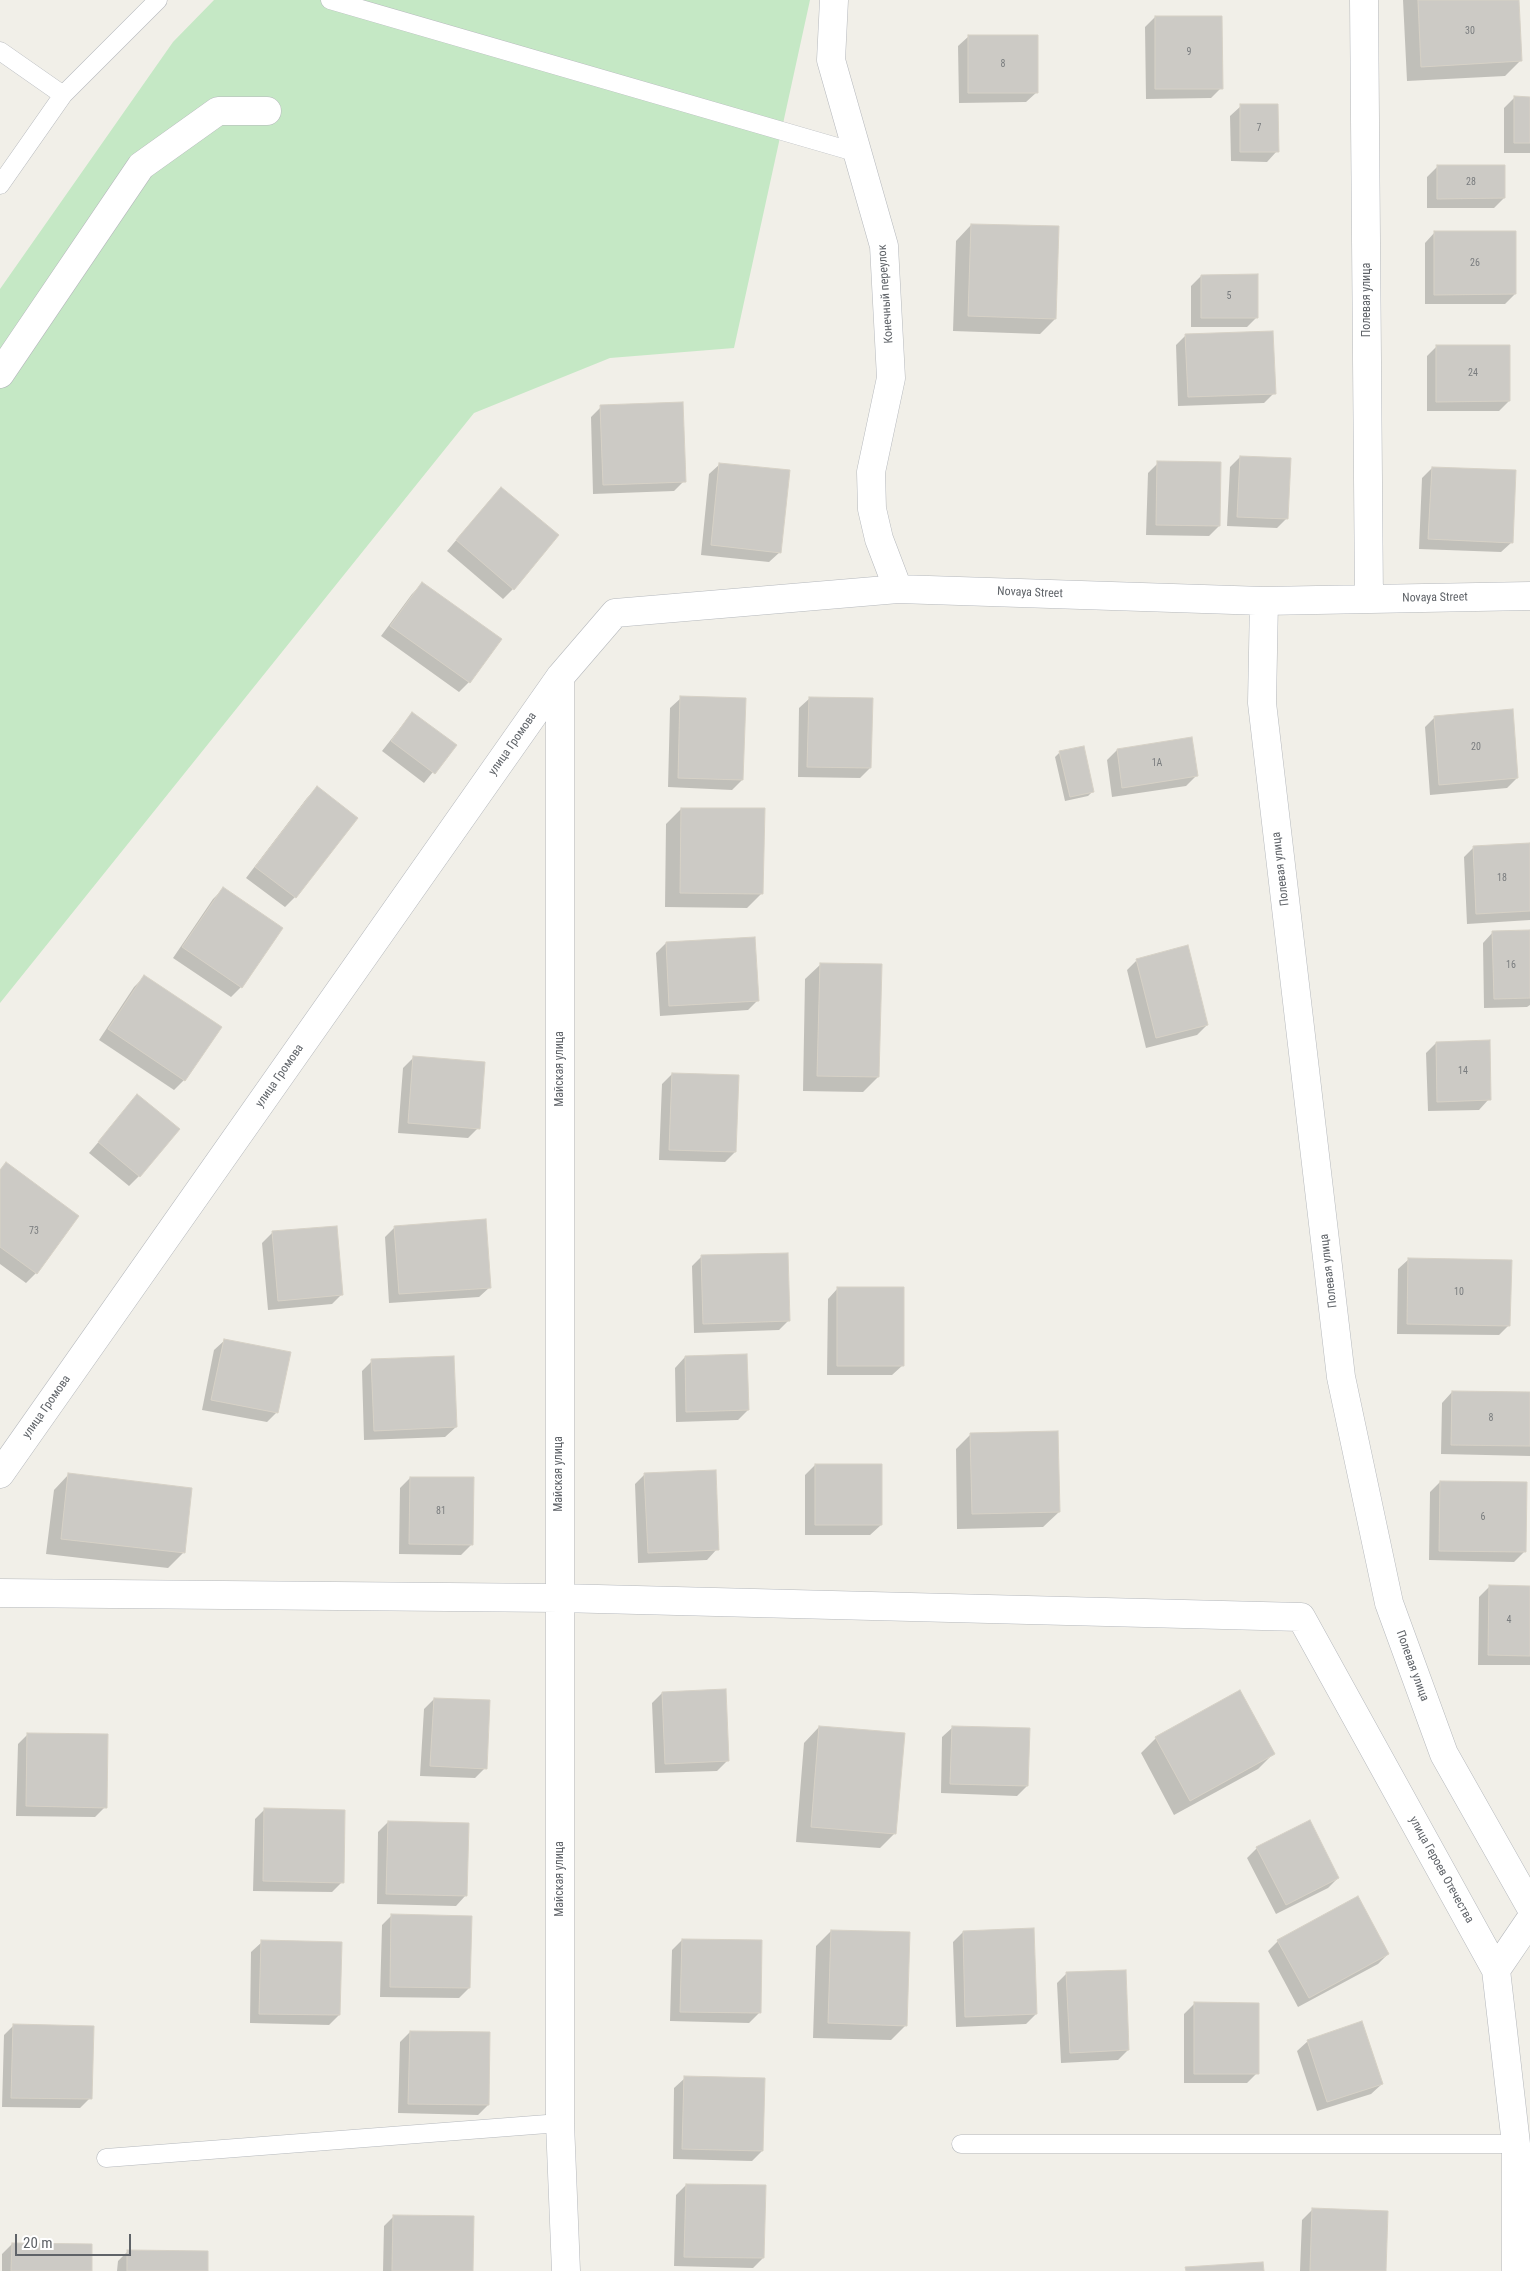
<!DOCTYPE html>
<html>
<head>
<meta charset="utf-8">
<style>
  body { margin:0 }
  #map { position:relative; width:1530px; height:2271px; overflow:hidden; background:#f1efe8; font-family:"Roboto Condensed",sans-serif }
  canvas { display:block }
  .scale { position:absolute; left:15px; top:2234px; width:116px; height:22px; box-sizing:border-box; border:2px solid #5f6368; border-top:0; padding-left:6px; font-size:15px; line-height:18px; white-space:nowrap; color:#5f6368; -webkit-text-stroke:4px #fff; paint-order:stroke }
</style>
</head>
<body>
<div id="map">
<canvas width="1530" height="2271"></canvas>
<div class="scale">20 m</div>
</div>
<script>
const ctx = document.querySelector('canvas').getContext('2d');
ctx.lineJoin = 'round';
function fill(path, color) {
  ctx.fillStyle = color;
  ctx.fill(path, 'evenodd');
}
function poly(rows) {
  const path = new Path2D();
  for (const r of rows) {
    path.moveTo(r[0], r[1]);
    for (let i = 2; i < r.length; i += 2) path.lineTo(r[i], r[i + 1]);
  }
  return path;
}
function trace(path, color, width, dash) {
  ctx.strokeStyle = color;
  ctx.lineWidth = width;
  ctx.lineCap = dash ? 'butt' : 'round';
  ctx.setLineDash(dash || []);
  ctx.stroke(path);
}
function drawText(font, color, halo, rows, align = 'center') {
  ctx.font = font + ' "Roboto Condensed",sans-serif';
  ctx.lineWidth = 4;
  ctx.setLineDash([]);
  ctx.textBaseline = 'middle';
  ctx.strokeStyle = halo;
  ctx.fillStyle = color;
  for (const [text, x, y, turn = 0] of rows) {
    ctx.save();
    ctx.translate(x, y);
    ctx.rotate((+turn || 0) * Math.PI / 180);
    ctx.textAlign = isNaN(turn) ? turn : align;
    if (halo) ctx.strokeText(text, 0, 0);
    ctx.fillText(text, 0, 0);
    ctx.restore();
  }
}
fill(poly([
  [214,0,810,0,734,348,610,358,474,413,0,1003,0,289,173,42]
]), '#c5e8c5');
fill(poly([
  [1403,0,1517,0,1520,61,1505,76,1407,81],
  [1155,17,1221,88,1211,98,1146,99,1145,27],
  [969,36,1037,92,1026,102,959,103,958,46],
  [1514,98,1530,98,1530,153,1504,153,1504,108],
  [1241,106,1277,151,1267,162,1231,161,1230,116],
  [1437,167,1504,198,1494,208,1427,208,1427,177],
  [971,225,1055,319,1040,334,953,331,956,241],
  [1435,232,1515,294,1505,304,1425,304,1425,243],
  [1201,276,1257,317,1247,327,1191,327,1191,286],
  [1186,335,1274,393,1264,403,1178,406,1176,345],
  [1437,346,1509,401,1499,411,1427,411,1427,356],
  [601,407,684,481,674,491,593,494,591,417],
  [1240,457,1287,518,1277,528,1227,526,1230,467],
  [1158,463,1219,526,1209,536,1146,535,1148,473],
  [720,464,780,552,769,562,701,555,709,474],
  [1432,468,1512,542,1501,552,1419,549,1422,478],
  [491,499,513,589,503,599,447,551],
  [422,584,469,682,459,692,381,636,412,594],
  [681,698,742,780,732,790,668,787,670,708],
  [810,698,870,768,860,778,798,777,799,708],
  [412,713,455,745,424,783,382,751],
  [1435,717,1517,778,1507,788,1430,795,1425,727],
  [1117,750,1196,776,1186,786,1112,797,1107,760],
  [1060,752,1093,791,1088,796,1065,801,1055,757],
  [317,788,295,897,285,907,246,878,307,798],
  [681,809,762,893,747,908,665,907,666,824],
  [1530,844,1530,920,1467,924,1464,857,1474,847],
  [223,889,241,987,231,997,173,958,213,899],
  [1493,932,1530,932,1530,1005,1527,1007,1484,1008,1483,943],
  [666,943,758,1000,748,1010,660,1016,656,953],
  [1137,960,1207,1025,1197,1035,1146,1048,1127,970],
  [821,964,878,1077,863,1092,803,1091,805,979],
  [144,977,184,1080,174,1090,99,1040,134,987],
  [1436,1043,1489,1099,1479,1110,1428,1111,1426,1053],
  [413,1058,478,1128,468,1138,398,1133,403,1068],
  [672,1074,735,1152,725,1162,659,1160,662,1084],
  [138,1096,139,1176,129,1186,89,1153],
  [6,1164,36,1273,26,1283,0,1264,0,1170],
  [395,1227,490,1287,479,1297,389,1303,385,1237],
  [272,1233,342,1294,332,1304,268,1310,262,1243],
  [702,1256,789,1320,779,1330,694,1333,692,1266],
  [1409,1259,1509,1325,1499,1335,1397,1334,1398,1269],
  [838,1288,903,1365,892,1375,827,1375,828,1299],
  [225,1340,277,1412,267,1422,202,1410,214,1350],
  [685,1357,748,1410,738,1420,676,1422,675,1368],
  [372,1361,456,1427,445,1437,364,1440,362,1371],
  [1452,1392,1530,1393,1530,1456,1441,1454,1442,1403],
  [971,1434,1059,1512,1043,1527,957,1529,956,1449],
  [815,1465,881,1525,870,1535,805,1535,805,1475],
  [69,1474,183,1553,168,1568,46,1554,54,1490],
  [645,1474,717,1549,707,1560,638,1563,635,1484],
  [410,1478,471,1545,461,1555,399,1554,400,1488],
  [1440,1482,1524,1552,1514,1562,1429,1560,1430,1492],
  [1490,1586,1530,1587,1530,1665,1478,1665,1479,1597],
  [662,1693,727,1761,717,1771,655,1773,652,1703],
  [434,1699,485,1768,475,1778,420,1776,424,1709],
  [819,1727,895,1833,880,1848,796,1842,804,1743],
  [953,1727,1027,1786,1017,1796,941,1793,942,1737],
  [28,1734,105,1807,95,1817,16,1816,18,1744],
  [1156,1738,1273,1754,1258,1769,1174,1815,1141,1753],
  [265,1809,342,1882,332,1892,253,1891,255,1819],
  [388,1822,466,1895,456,1906,377,1904,378,1832],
  [1257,1848,1338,1878,1328,1888,1276,1914,1247,1858],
  [392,1915,469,1988,459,1998,380,1997,382,1925],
  [831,1931,906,2025,891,2040,813,2038,816,1946],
  [963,1932,1036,2014,1026,2024,956,2027,953,1942],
  [682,1940,759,2013,749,2023,670,2021,672,1950],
  [1278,1941,1388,1954,1378,1964,1298,2007,1268,1951],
  [262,1942,339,2015,329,2025,250,2023,251,1952],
  [1067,1973,1128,2050,1118,2060,1061,2063,1057,1983],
  [1194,2004,1257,2073,1247,2083,1184,2083,1184,2014],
  [14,2025,90,2098,80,2108,2,2107,4,2035],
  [410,2032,488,2105,478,2115,398,2113,400,2042],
  [1308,2041,1382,2084,1371,2094,1317,2111,1297,2051],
  [685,2078,762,2151,752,2161,673,2159,674,2088],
  [686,2185,763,2258,753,2268,674,2266,676,2195],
  [1312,2210,1385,2271,1300,2271,1302,2220],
  [394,2216,472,2271,383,2271,384,2226],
  [12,2244,90,2271,2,2271,2,2254],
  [128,2251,206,2271,117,2271,118,2261]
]), '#0003');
const building = poly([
  [1418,0,1519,0,1522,61,1421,67,1418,0],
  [1155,16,1222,16,1223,89,1155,89,1155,16],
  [968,35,1038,35,1038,93,968,93,968,35],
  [1514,96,1530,97,1530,143,1514,143,1514,96],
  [1240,104,1278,104,1279,152,1240,152,1240,104],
  [1437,165,1505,165,1505,198,1437,199,1437,165],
  [971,224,1059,226,1056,319,968,316,971,224],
  [1434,231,1516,231,1516,294,1434,295,1434,231],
  [1258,274,1258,318,1201,318,1201,275,1258,274],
  [1273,331,1276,394,1188,397,1185,334,1273,331],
  [1436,345,1510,345,1510,401,1436,402,1436,345],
  [683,402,686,482,603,485,600,405,683,402],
  [1240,456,1291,458,1288,519,1237,517,1240,456],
  [1157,461,1221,462,1220,526,1156,525,1157,461],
  [719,463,790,470,781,553,711,545,719,463],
  [1432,467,1516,470,1513,543,1428,539,1432,467],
  [501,487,559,535,514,590,456,540,501,487],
  [422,582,502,639,470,683,390,626,422,582],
  [680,696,746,698,743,780,678,778,680,696],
  [809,697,873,698,871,768,807,767,809,697],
  [1513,709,1518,778,1439,785,1434,716,1513,709],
  [412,712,457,745,435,774,391,741,412,712],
  [1192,737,1198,776,1122,788,1117,749,1192,737],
  [1084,746,1094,792,1070,797,1059,751,1084,746],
  [317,786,358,818,296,898,255,867,317,786],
  [681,808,765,808,763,894,680,893,681,808],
  [1530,843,1530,911,1476,914,1473,846,1530,843],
  [223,887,283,928,242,988,182,947,223,887],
  [1530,930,1530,998,1494,999,1492,931,1530,930],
  [755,937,759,1001,669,1006,666,942,755,937],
  [1188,945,1208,1025,1156,1038,1136,959,1188,945],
  [820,963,882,964,879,1077,817,1076,820,963],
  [144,975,222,1027,185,1081,108,1029,144,975],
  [1490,1040,1491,1100,1437,1102,1436,1042,1490,1040],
  [413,1056,485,1062,480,1129,408,1123,413,1056],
  [672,1073,739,1075,736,1152,669,1150,672,1073],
  [137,1094,180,1129,140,1177,98,1142,137,1094],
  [6,1162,79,1216,37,1274,0,1247,0,1170,6,1162],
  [486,1219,491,1288,399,1294,394,1226,486,1219],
  [337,1226,343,1295,278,1301,272,1231,337,1226],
  [788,1253,790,1321,703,1324,701,1255,788,1253],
  [1408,1258,1512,1260,1510,1326,1407,1324,1408,1258],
  [837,1287,904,1287,904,1366,837,1366,837,1287],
  [224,1339,291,1352,278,1413,211,1400,224,1339],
  [747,1354,749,1410,686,1412,685,1356,747,1354],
  [454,1356,457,1427,374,1431,371,1359,454,1356],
  [1452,1391,1530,1392,1530,1446,1451,1445,1452,1391],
  [1058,1431,1060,1512,972,1514,970,1433,1058,1431],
  [815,1464,882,1464,882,1525,815,1525,815,1464],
  [716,1470,719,1550,648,1553,644,1473,716,1470],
  [68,1473,192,1488,185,1553,61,1539,68,1473],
  [410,1477,474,1477,473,1545,409,1544,410,1477],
  [1440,1481,1527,1482,1526,1552,1439,1551,1440,1481],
  [1489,1585,1530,1586,1530,1656,1488,1655,1489,1585],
  [726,1689,729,1761,665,1764,662,1692,726,1689],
  [1240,1690,1275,1754,1190,1801,1155,1737,1240,1690],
  [434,1698,490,1700,487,1769,430,1766,434,1698],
  [819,1726,905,1733,896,1834,811,1827,819,1726],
  [952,1726,1030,1728,1028,1786,950,1784,952,1726],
  [27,1733,108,1734,107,1808,26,1806,27,1733],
  [264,1808,345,1810,344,1883,263,1881,264,1808],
  [1310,1820,1339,1878,1286,1905,1256,1847,1310,1820],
  [388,1821,469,1823,467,1896,386,1894,388,1821],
  [1358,1896,1389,1954,1309,1998,1277,1940,1358,1896],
  [391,1914,472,1916,470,1988,390,1987,391,1914],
  [1034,1928,1037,2014,965,2017,963,1931,1034,1928],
  [831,1930,910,1932,907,2026,828,2023,831,1930],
  [682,1939,762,1940,761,2013,680,2012,682,1939],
  [261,1940,342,1942,340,2015,259,2014,261,1940],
  [1126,1970,1129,2050,1070,2053,1066,1972,1126,1970],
  [1194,2002,1259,2003,1259,2074,1194,2074,1194,2002],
  [1362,2021,1383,2084,1327,2102,1307,2040,1362,2021],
  [13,2024,94,2026,92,2099,11,2098,13,2024],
  [410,2031,490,2032,489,2105,408,2104,410,2031],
  [684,2076,765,2078,763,2151,682,2149,684,2076],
  [686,2184,766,2185,764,2258,684,2257,686,2184],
  [1312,2208,1388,2211,1386,2271,1310,2271,1312,2208],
  [393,2215,474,2216,473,2271,392,2271,393,2215],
  [12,2243,92,2244,92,2271,11,2271,12,2243],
  [127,2250,208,2251,208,2271,127,2271,127,2250],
  [1263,2262,1264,2271,1186,2271,1185,2267,1263,2262]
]);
fill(building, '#cccac5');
trace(building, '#d6d1c6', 1);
const lane = poly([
  [330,0,858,153],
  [0,51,63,95],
  [0,185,63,95,158,0],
  [961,2144,1516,2144],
  [106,2158,560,2123]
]);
const street = poly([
  [834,0,831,60,884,246,891,378,871,472,872,509,879,539,898,589],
  [1364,0,1369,599],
  [0,374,141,166,218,111,267,111],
  [1264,601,1262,703,1341,1377,1389,1603,1444,1754,1530,1906],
  [560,677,560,2123,566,2271],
  [0,1474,560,677,615,613,898,589,1264,601,1530,596],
  [0,1593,559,1598,1301,1617,1496,1970,1516,2144,1516,2271],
  [1496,1970,1530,1920]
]);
trace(lane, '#b5b8bc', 19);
trace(street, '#b5b8bc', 29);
trace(lane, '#fff', 18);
trace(street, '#fff', 28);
drawText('10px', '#7a7d7f', null, [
  ["30",1470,31],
  ["9",1189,52],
  ["8",1003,64],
  ["7",1259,128],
  ["28",1471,182],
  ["26",1475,263],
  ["5",1229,296],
  ["24",1473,373],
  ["20",1476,747],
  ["1А",1157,763],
  ["18",1502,878],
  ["16",1511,965],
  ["14",1463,1071],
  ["73",34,1231],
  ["10",1459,1292],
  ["8",1491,1418],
  ["81",441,1511],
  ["6",1483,1517],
  ["4",1509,1620]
]);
drawText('12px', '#5f6368', '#fff', [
  ["Конечный переулок",886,294,-94],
  ["Полевая улица",1367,300,-90],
  ["Novaya Street",1030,593,2],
  ["Novaya Street",1435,598,-1],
  ["улица Громова",513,744,-55],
  ["Полевая улица",1281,869,-97],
  ["Майская улица",560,1069,-90],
  ["улица Громова",280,1076,-55],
  ["Полевая улица",1329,1271,-97],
  ["улица Громова",47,1407,-55],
  ["Майская улица",559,1474,-90],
  ["Полевая улица",1412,1666,70],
  ["улица Героев Отечества",1441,1870,61],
  ["Майская улица",560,1879,-90]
]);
</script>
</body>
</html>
